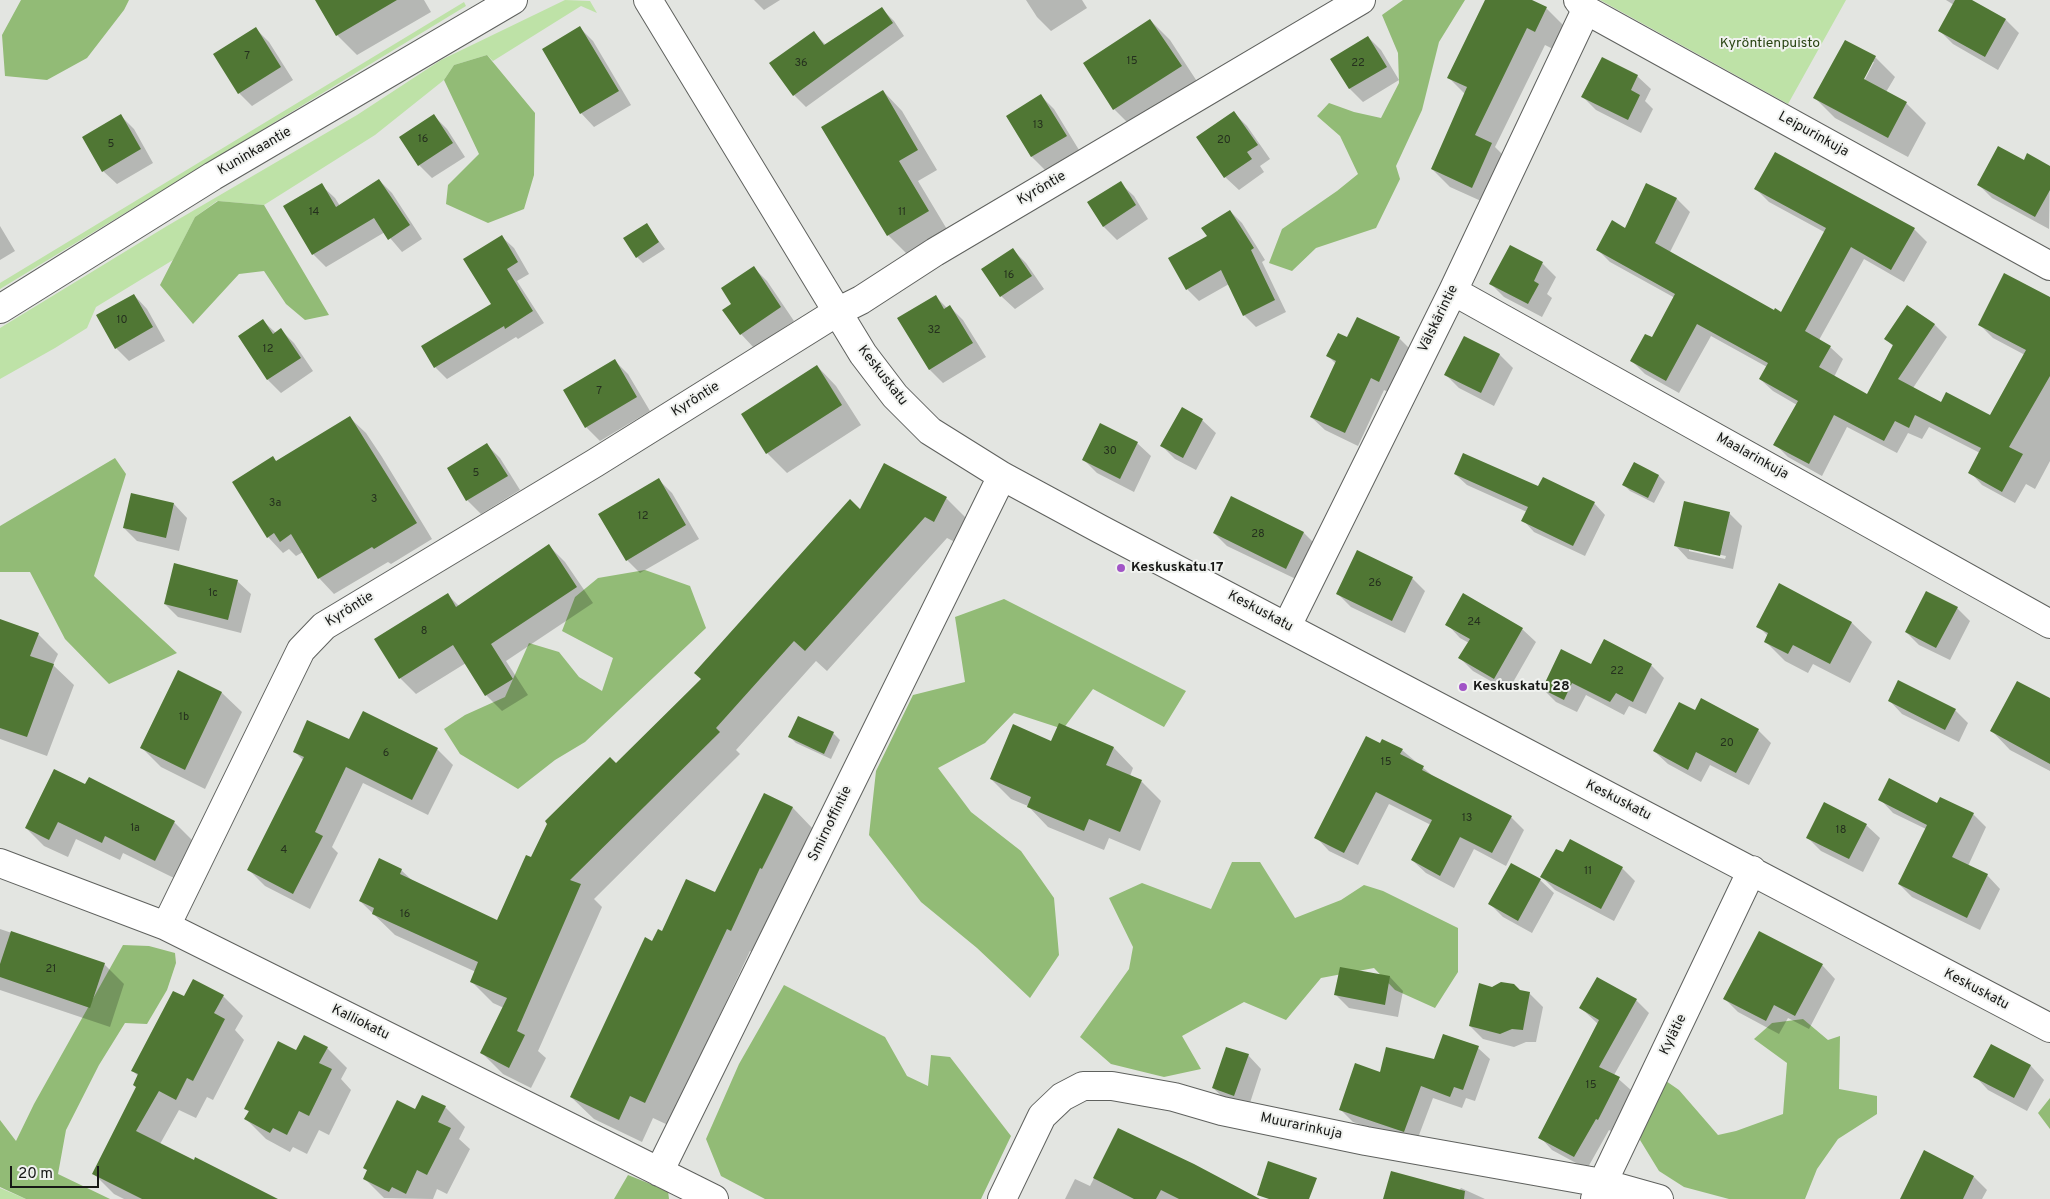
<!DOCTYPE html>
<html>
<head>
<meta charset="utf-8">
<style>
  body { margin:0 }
  #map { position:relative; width:2050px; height:1199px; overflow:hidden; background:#e3e5e1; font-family:Overpass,sans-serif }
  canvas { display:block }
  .scale { position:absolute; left:10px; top:1166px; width:89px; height:22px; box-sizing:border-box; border:2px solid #171816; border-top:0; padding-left:6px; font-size:15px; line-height:18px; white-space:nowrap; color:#171816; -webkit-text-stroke:4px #f0f2ef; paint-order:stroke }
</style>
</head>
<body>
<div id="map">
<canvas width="2050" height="1199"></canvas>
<div class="scale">20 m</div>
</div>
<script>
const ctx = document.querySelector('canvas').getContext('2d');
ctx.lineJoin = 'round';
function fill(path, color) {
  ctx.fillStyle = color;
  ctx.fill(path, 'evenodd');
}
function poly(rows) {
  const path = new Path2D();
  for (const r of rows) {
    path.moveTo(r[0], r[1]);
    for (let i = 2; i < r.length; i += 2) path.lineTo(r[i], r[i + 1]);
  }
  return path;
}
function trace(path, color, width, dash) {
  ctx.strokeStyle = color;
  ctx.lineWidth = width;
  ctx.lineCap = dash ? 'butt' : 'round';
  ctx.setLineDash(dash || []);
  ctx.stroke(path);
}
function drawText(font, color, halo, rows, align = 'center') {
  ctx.font = font + ' Overpass,sans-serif';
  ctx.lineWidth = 4;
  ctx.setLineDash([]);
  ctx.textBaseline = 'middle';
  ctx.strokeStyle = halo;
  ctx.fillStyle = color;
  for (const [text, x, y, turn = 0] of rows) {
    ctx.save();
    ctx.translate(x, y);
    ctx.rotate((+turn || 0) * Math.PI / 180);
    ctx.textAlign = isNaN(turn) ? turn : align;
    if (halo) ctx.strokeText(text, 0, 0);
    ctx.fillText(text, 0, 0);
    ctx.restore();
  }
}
fill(poly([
  [565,0,590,1,597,13,581,6,493,61,487,55,454,65,444,80,375,135,264,205,217,201,195,217,173,260,96,307,87,328,55,348,0,379,0,328,167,226,357,115,441,60],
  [1600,0,1846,0,1788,104],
  [464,2,466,6,0,289,0,283],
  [0,1188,26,1199,0,1199]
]), '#bee2a7');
fill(poly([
  [21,0,129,0,124,10,87,58,47,80,5,76,2,35],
  [1403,0,1465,0,1439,42,1422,110,1396,166,1400,179,1376,228,1316,248,1292,271,1269,263,1282,229,1337,191,1358,174,1340,136,1317,116,1329,103,1354,112,1381,118,1399,83,1398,53,1382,15],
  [487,55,535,113,534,175,524,209,488,223,446,204,448,185,479,154,444,80,454,65],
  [218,201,264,205,329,315,305,320,286,304,264,271,239,274,193,324,160,285,195,217],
  [115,458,126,474,94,576,177,653,109,684,65,639,30,572,0,572,0,526],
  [645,570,690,586,706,628,585,742,555,760,518,789,460,754,444,729,465,715,505,697,529,643,559,652,579,677,602,691,613,658,562,631,575,597,598,578],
  [1004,599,1186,691,1164,727,1093,689,1063,729,1014,713,985,743,938,768,971,812,1021,851,1054,898,1059,955,1030,998,977,948,921,902,869,835,876,771,913,695,965,682,955,617],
  [1232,862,1260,862,1295,918,1341,900,1364,885,1383,891,1458,928,1458,972,1435,1008,1395,990,1374,968,1321,978,1286,1020,1244,1002,1182,1036,1201,1069,1164,1077,1111,1064,1080,1037,1129,969,1133,947,1109,898,1142,883,1211,909],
  [123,945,149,946,175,953,176,963,167,990,147,1024,125,1023,99,1065,66,1130,58,1174,110,1199,26,1199,0,1187,0,1120,16,1141,34,1104],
  [784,985,885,1037,907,1076,928,1086,931,1055,950,1057,1011,1136,981,1199,765,1199,721,1176,706,1139,739,1064],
  [1803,1019,1828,1040,1840,1036,1839,1089,1877,1096,1877,1114,1838,1139,1817,1169,1805,1199,1729,1199,1684,1187,1659,1171,1640,1140,1648,1102,1666,1081,1679,1090,1718,1135,1736,1131,1783,1114,1787,1063,1754,1039,1772,1023],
  [2050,1098,2050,1129,2038,1113],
  [628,1175,668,1191,669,1199,614,1199]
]), '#92bb76');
fill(poly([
  [317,0,424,0,431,12,357,55,337,35],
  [754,0,780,0,764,10],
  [1026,0,1082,0,1087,8,1051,31,1037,17],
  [1486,0,1529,0,1546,8,1564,26,1553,49,1545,45,1495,147,1510,162,1490,205,1450,187,1432,169,1465,94,1448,77],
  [1946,0,1969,0,2006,20,2019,33,1998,70,1953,44,1940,31,1954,5],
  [882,9,894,21,904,36,806,107,794,95,814,33,826,45],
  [1150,20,1170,40,1200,86,1134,129,1114,109,1084,63],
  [580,28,593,41,631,105,594,127,581,113],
  [256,29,269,42,293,80,252,106,239,93],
  [1368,37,1381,50,1399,80,1363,102,1350,89,1332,59],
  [1875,57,1895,77,1886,92,1906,103,1926,123,1908,157,1835,118,1815,98],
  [1871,62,1874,62,1862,85,1860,84],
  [1637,76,1651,89,1645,101,1653,109,1641,133,1596,110,1583,97],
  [883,91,902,111,937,170,918,181,948,231,908,255,888,235],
  [1041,96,1054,109,1079,150,1045,170,1032,157,1008,116],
  [1234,113,1247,126,1270,159,1260,166,1264,172,1239,190,1225,177],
  [121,116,134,129,153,163,117,184,103,171,84,138],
  [434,116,447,129,465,157,432,178,419,165],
  [2024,161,2050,167,2049,229,1992,198,1979,185],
  [379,180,392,193,422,239,402,252,385,232,326,267,313,254,321,185,335,198,340,206],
  [1120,183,1134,196,1148,219,1117,240,1104,227,1088,202],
  [1647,185,1677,199,1690,212,1669,254,1774,312,1781,313,1826,233,1769,202,1756,189,1914,229,1927,242,1904,282,1864,259,1819,340,1830,347,1843,359,1834,377,1868,396,1893,346,1886,339,1934,324,1947,337,1913,388,1942,403,1990,416,2025,355,1993,338,1980,325,2050,299,2050,461,2035,489,2026,484,2015,503,1982,485,1970,472,1980,453,1929,427,1922,439,1908,433,1897,453,1847,427,1822,476,1788,457,1775,444,1797,405,1773,391,1760,379,1767,367,1711,336,1679,393,1645,374,1632,361,1652,339,1675,298,1610,262,1597,249,1625,229],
  [1230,211,1242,223,1265,260,1262,262,1286,312,1256,327,1244,315,1229,284,1199,301,1187,289,1208,237],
  [646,224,665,249,643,263,637,257],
  [0,226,15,251,0,260],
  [502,237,514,248,529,274,517,281,544,323,518,339,516,337,447,379,435,367,493,305],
  [1510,247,1543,264,1556,277,1547,294,1552,298,1542,317,1504,297,1491,284],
  [1013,250,1026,263,1044,289,1015,309,1001,296],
  [754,268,767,281,794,321,754,348,741,334,733,304],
  [134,295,147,309,165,341,129,361,116,348],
  [935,296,947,308,950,307,963,320,986,357,943,383,930,370,899,319],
  [263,321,276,333,281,330,294,343,313,371,281,393,268,380],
  [1465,337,1500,355,1513,368,1494,406,1459,388,1446,375],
  [1399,338,1412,351,1392,394,1384,390,1358,446,1325,430,1311,417,1336,364,1328,356,1348,339],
  [615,361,628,374,650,411,600,441,586,427,565,390],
  [817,366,836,386,861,425,787,473,767,453],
  [1182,409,1202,420,1216,433,1196,470,1175,459,1162,446],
  [350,418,366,433,382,457,432,539,391,564,388,562,334,594,319,578,303,552,296,556,289,549,283,553,268,537],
  [1101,425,1137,443,1151,456,1134,492,1097,473,1084,460],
  [487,445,500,458,520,490,481,514,467,500,448,469],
  [885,464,946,498,968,520,955,542,947,538,827,671,816,661,736,750,740,754,594,899,602,907,538,1051,546,1058,531,1088,503,1074,482,1053,504,1008,493,1003,471,981,476,972,395,935,360,901,401,870,414,882,497,922,532,859,616,765,702,680,860,511],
  [1634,464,1659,476,1665,482,1654,503,1630,491,1624,485],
  [1455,474,1539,487,1594,503,1605,515,1585,556,1534,532,1523,520,1527,512,1467,485],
  [659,480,672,493,699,539,640,573,627,560],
  [174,504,187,518,179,551,137,541,124,528],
  [1729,513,1742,526,1733,569,1688,559,1675,545],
  [1689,548,1726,556,1725,559,1689,551],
  [1214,533,1304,533,1317,546,1300,581,1227,546],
  [549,546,565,562,593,603,506,661,528,695,502,711,486,695,466,663,416,694,400,678,448,595,459,606],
  [1412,578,1425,591,1405,633,1351,607,1338,594],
  [237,581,251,594,241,633,178,617,165,604],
  [1780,585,1852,623,1872,642,1850,683,1813,664,1808,673,1785,661,1765,641,1768,636,1758,626],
  [1464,595,1522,629,1536,642,1508,691,1473,671,1460,658,1469,643,1460,638,1447,624],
  [1957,608,1970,621,1950,660,1919,645,1906,632],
  [0,620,38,634,58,654,53,665,74,685,47,756,0,739],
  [1651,665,1664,678,1646,714,1629,706,1624,715,1586,695,1577,712,1556,702,1543,689,1592,666],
  [179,672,222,693,242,712,205,789,161,767,142,748],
  [1889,700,1955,710,1968,723,1959,742,1902,714],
  [2050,700,2050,771,2010,750,1992,731],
  [1695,712,1758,730,1771,743,1749,785,1710,765,1701,782,1668,764,1654,751],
  [799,718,833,733,840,740,831,759,796,743,790,737],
  [350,740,437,749,453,765,428,815,363,783,332,847,338,853,310,909,265,886,249,870,303,760,294,751],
  [1052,742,1114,748,1133,768,1130,776,1142,782,1161,801,1140,851,1109,838,1104,850,1048,827,1028,806,1011,799,991,779],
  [1380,745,1402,750,1434,777,1511,817,1524,830,1506,866,1474,849,1454,888,1426,873,1412,860,1431,825,1389,804,1358,865,1329,851,1316,837],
  [86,785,119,795,174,822,192,840,174,878,123,853,120,860,76,839,68,857,44,846,26,828],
  [765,794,793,808,815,831,754,953,750,951,668,1125,653,1118,642,1142,594,1119,571,1097,652,942,715,894],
  [1880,799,1938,804,1973,814,1986,827,1968,866,1987,875,2000,889,1980,930,1912,897,1899,884,1926,829,1893,813],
  [1866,825,1880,838,1863,872,1821,851,1808,838],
  [1512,864,1540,880,1554,893,1532,933,1503,917,1490,904],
  [1622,868,1635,881,1614,921,1555,890,1542,877],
  [0,929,104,964,124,984,110,1027,0,990],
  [1822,965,1835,979,1809,1029,1788,1018,1779,1034,1738,1012,1724,998],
  [1390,977,1403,991,1398,1017,1349,1008,1336,995],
  [1493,988,1529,993,1543,1007,1536,1042,1526,1042,1514,1047,1483,1039,1470,1026],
  [223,996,243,1016,235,1030,244,1040,213,1100,207,1097,196,1118,179,1110,160,1144,274,1199,124,1199,114,1194,94,1174,137,1088,138,1076,133,1071,184,998],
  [1636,1000,1649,1013,1614,1075,1632,1091,1611,1131,1609,1130,1587,1169,1552,1150,1540,1137,1598,1024,1581,1008],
  [1991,1045,2031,1066,2044,1080,2027,1111,1988,1090,1975,1076],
  [327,1048,347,1068,341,1079,351,1090,329,1135,319,1130,307,1154,293,1147,290,1152,266,1139,246,1119,250,1113,246,1109,297,1052],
  [1478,1048,1490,1059,1475,1101,1466,1098,1462,1108,1433,1098,1416,1143,1353,1122,1341,1110,1381,1073,1435,1061],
  [1248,1055,1261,1069,1248,1109,1227,1101,1213,1088],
  [445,1107,465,1127,459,1139,470,1149,447,1194,437,1189,433,1199,384,1198,365,1179,368,1171,364,1168,415,1111],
  [1119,1129,1248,1199,1065,1199,1075,1179,1090,1186],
  [1974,1177,1987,1190,1982,1199,1902,1199],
  [1461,1188,1485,1199,1384,1199,1459,1191]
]), '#0003');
fill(poly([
  [315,0,397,0,336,36],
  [1485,0,1532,0,1547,7,1535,32,1527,28,1475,135,1492,143,1472,188,1431,169,1467,87,1447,78],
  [1955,0,1972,0,2006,19,1985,57,1938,31],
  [882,7,893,23,793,96,769,63,814,31,824,45],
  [1150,19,1182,66,1113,110,1083,63],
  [580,26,619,91,580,114,542,49],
  [256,27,281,67,238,94,213,54],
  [1368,36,1387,67,1349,89,1330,59],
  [1845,40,1876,56,1864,79,1907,102,1888,138,1813,98],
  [1602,57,1638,75,1631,90,1640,95,1628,120,1581,97],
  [883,90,918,150,899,161,929,211,887,236,821,127],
  [1041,94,1067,136,1031,157,1006,116],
  [1234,111,1258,145,1247,152,1252,159,1224,178,1196,137],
  [121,114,141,149,102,172,82,137],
  [434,114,453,143,418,166,399,137],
  [1998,146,2024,160,2027,153,2050,166,2050,190,2035,217,1977,185],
  [1775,152,1915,228,1891,270,1851,247,1805,331,1831,346,1819,367,1867,394,1893,345,1884,339,1907,305,1935,324,1898,379,1941,402,1946,392,1990,415,2026,350,1978,325,2004,273,2050,297,2050,376,2009,447,2023,454,2002,492,1968,473,1981,448,1915,415,1909,428,1895,421,1884,441,1834,415,1809,464,1773,445,1798,401,1759,379,1768,363,1697,324,1666,381,1630,361,1645,334,1652,337,1675,294,1596,250,1612,220,1625,228,1646,183,1677,198,1655,243,1774,310,1775,308,1781,312,1826,228,1754,189],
  [379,179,410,225,388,240,374,218,312,255,283,206,322,183,336,207],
  [1121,181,1136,205,1103,227,1087,202],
  [1230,210,1254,248,1251,250,1275,300,1243,316,1221,270,1186,290,1168,258,1207,236,1201,228],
  [647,223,659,242,636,258,623,238],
  [502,235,518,262,507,269,533,311,505,329,504,326,434,368,421,346,491,304,463,259],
  [1510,245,1543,262,1534,281,1539,284,1528,304,1489,284],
  [1013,248,1032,276,1000,297,981,269],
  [754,266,781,307,740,335,722,310,731,304,721,288],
  [134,294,153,327,115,349,96,315],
  [936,295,944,309,950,305,973,343,929,370,897,318],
  [1357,317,1400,337,1379,382,1371,378,1345,433,1310,417,1336,361,1326,356,1338,333,1347,337],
  [263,319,273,334,281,328,301,358,267,380,238,336],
  [1464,336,1500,354,1481,393,1444,375],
  [615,359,637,397,585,428,563,390],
  [817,365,842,405,766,454,741,414],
  [1182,407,1203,419,1183,458,1160,446],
  [350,416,417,523,374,549,372,547,318,579,291,534,280,542,274,533,267,538,232,482,273,456,276,461],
  [1100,423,1138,442,1120,479,1082,460],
  [487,443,508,476,466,501,447,468],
  [1463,453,1538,486,1543,477,1595,502,1573,546,1521,521,1528,507,1454,474],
  [1634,462,1659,475,1648,498,1622,485],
  [884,463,947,497,934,522,925,517,805,651,794,641,716,728,720,732,570,880,581,884,517,1031,525,1035,509,1068,480,1053,507,998,470,982,478,962,372,914,374,908,359,901,379,858,402,869,400,874,497,920,526,855,531,857,547,824,545,821,610,757,616,763,701,679,694,673,850,499,860,509],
  [659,478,686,525,626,561,598,514],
  [131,493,174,503,166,538,123,528],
  [1231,496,1304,532,1286,569,1213,533],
  [1684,501,1730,512,1720,556,1674,546],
  [549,544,577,587,491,644,513,679,485,696,453,645,399,679,374,639,448,593,456,607],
  [1357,550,1413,577,1392,621,1336,594],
  [174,563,238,580,228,620,164,604],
  [1779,583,1852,622,1830,664,1793,645,1788,654,1764,642,1768,633,1756,627],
  [1926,591,1958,607,1936,648,1905,632],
  [1463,593,1523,628,1494,679,1458,658,1470,639,1445,625],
  [0,619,39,633,30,656,54,664,27,737,0,728],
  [1604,639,1652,664,1633,702,1616,693,1610,702,1572,683,1564,700,1542,689,1561,649,1591,664],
  [178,670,222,692,185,770,140,748],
  [1898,680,1956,709,1945,730,1888,701],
  [2017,681,2050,698,2050,764,1990,731],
  [1701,698,1759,729,1736,773,1696,752,1688,770,1653,751,1679,702,1695,710],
  [363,711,438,748,412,800,346,767,315,832,323,836,293,894,247,870,304,757,293,752,307,720,349,739],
  [798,716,834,732,824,754,788,737],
  [1059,723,1114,747,1106,765,1142,780,1120,832,1089,819,1084,831,1027,807,1031,797,990,779,1013,724,1051,741],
  [1366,736,1380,743,1382,739,1403,749,1400,754,1424,766,1422,770,1512,816,1492,853,1460,837,1440,876,1411,860,1432,820,1376,792,1344,853,1314,838],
  [54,769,85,784,89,777,175,821,155,861,105,836,102,843,58,822,49,840,25,828],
  [1889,778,1937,803,1940,797,1974,813,1952,857,1988,874,1967,918,1898,884,1927,825,1878,800],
  [764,793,793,807,762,869,760,868,731,931,727,929,645,1103,630,1096,619,1120,570,1097,645,937,652,941,658,929,662,931,686,879,715,892],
  [1824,802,1867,824,1849,859,1806,838],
  [1570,839,1623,867,1601,909,1540,877,1556,849,1563,852],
  [1511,863,1541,879,1518,921,1488,904],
  [11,931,105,963,90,1008,0,977,0,964],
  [1759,931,1823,964,1795,1016,1774,1005,1766,1021,1723,999],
  [1340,967,1390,976,1385,1005,1334,995],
  [1597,977,1637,999,1599,1067,1620,1077,1598,1120,1596,1119,1574,1157,1538,1138,1599,1020,1579,1008],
  [193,979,224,995,214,1013,225,1019,193,1081,187,1078,176,1100,159,1091,136,1131,194,1160,195,1157,278,1199,142,1199,92,1174,136,1087,133,1085,138,1074,131,1071,173,991,184,996],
  [1501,982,1514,984,1520,990,1530,992,1523,1030,1512,1029,1500,1034,1469,1026,1479,983,1492,987],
  [1443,1034,1479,1046,1463,1090,1454,1087,1450,1097,1421,1086,1404,1132,1339,1110,1355,1063,1380,1072,1386,1047,1434,1059],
  [304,1035,328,1047,319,1063,332,1069,309,1116,299,1111,287,1135,273,1128,270,1133,244,1119,249,1111,244,1109,278,1041,296,1050],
  [1991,1044,2031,1065,2014,1098,1973,1077],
  [1226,1047,1249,1054,1234,1096,1212,1088],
  [422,1095,446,1106,438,1122,451,1128,427,1175,417,1170,406,1194,392,1187,389,1192,363,1179,367,1170,363,1168,397,1100,415,1109],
  [1118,1128,1194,1164,1260,1199,1179,1199,1161,1190,1156,1199,1134,1199,1093,1178],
  [1924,1150,1974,1176,1963,1199,1900,1199],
  [1268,1161,1317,1178,1309,1199,1269,1199,1257,1195],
  [1391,1171,1465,1191,1464,1199,1383,1199]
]), '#507734');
const minor = poly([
  [648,0,863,354,895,396,930,431,1002,476,1100,529,2050,1028],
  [1578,0,1586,10,2050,266],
  [1453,291,2050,624],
  [0,309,213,176,513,0],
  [1287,626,1453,291,1586,10],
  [0,863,166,926,714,1199],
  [166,926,301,650,324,626,595,463,837,312,861,300,935,252,1361,0],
  [659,1172,1002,476],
  [1002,1199,1042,1116,1062,1097,1083,1086,1112,1086,1174,1097,1222,1111,1366,1141,1602,1183,1659,1199],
  [1595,1199,1752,870]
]);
trace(minor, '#5f615e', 30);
trace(minor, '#fff', 28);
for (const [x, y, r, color] of [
  [1121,568,5,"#a154c6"],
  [1463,687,5,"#a154c6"]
]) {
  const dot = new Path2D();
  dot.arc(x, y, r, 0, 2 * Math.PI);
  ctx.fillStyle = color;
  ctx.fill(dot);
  trace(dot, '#f0f2ef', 2);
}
drawText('11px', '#25301e', null, [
  ["7",247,57],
  ["15",1132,62],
  ["36",801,64],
  ["22",1358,64],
  ["13",1038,126],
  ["16",423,140],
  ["20",1224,141],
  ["5",111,145],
  ["14",314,213],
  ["11",902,213],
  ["16",1009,276],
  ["10",122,321],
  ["32",934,331],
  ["12",268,350],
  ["7",599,392],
  ["30",1110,452],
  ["5",476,474],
  ["3",374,500],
  ["3a",275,504],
  ["12",643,517],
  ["28",1258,535],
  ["26",1375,584],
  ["1c",213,594],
  ["24",1474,623],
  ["8",424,632],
  ["22",1617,672],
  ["1b",184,718],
  ["20",1727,744],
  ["6",386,754],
  ["15",1386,763],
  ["13",1467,819],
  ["1a",135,829],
  ["18",1841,831],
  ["4",284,851],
  ["11",1588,872],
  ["16",405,915],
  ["21",51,970],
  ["15",1591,1086]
]);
drawText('14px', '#294413', '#f0f2ef', [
  ["Kyröntienpuisto",1770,44]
]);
drawText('14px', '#171816', '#f0f2ef', [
  ["Leipurinkuja",1813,135,29],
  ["Kuninkaantie",255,152,-30],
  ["Kyröntie",1042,189,-30],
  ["Välskärintie",1439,319,-64],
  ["Keskuskatu",882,376,52],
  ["Kyröntie",696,400,-32],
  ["Maalarinkuja",1752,457,29],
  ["Kyröntie",350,610,-32],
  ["Keskuskatu",1260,612,28],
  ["Keskuskatu",1618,801,27],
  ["Smirnoffintie",831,824,-64],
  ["Keskuskatu",1976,990,28],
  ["Kalliokatu",360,1023,26],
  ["Kylätie",1674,1035,-64],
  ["Muurarinkuja",1301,1127,12]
]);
drawText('bold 14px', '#171816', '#f0f2ef', [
  ["Keskuskatu 17",1131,568],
  ["Keskuskatu 28",1473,687]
], 'left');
</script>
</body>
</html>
